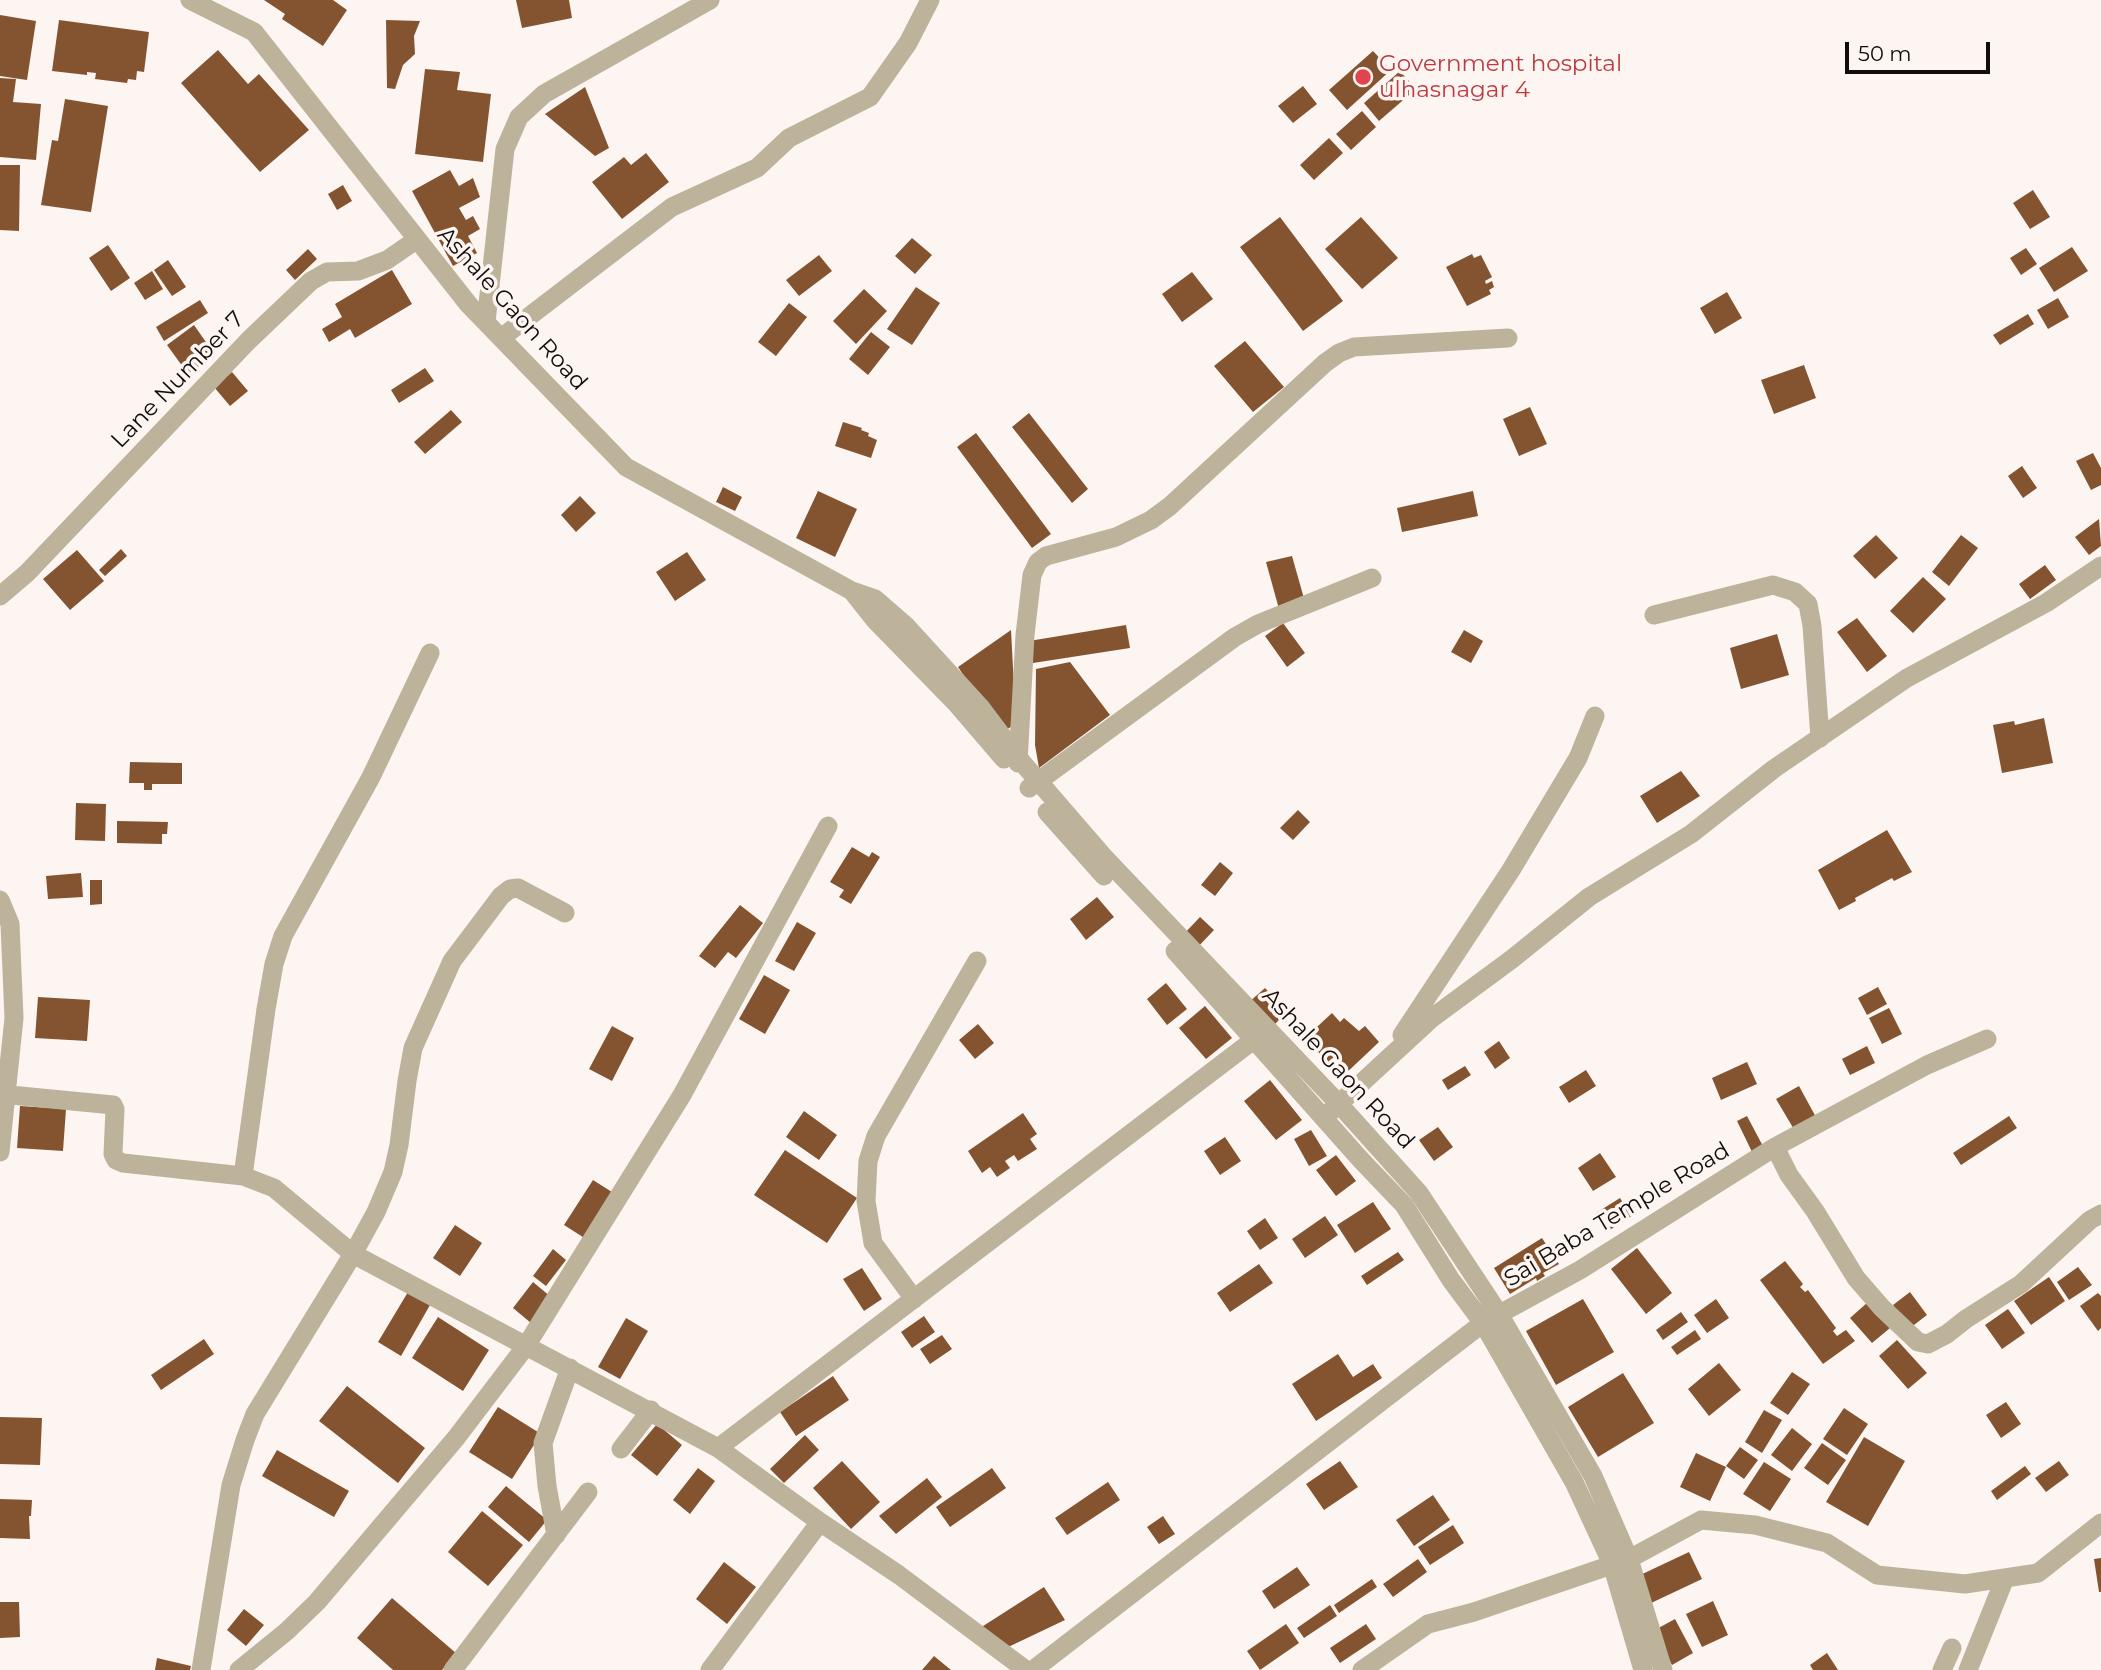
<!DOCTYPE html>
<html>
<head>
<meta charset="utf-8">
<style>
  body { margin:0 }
  #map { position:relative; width:2101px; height:1670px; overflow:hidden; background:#fdf5f1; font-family:Montserrat,sans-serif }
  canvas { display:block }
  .scale { position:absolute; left:1845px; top:42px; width:145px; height:32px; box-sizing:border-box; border:4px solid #120d0b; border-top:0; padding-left:9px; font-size:21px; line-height:24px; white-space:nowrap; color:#120d0b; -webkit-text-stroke:5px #fdf5f1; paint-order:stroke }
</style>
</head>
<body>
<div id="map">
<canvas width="2101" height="1670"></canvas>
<div class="scale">50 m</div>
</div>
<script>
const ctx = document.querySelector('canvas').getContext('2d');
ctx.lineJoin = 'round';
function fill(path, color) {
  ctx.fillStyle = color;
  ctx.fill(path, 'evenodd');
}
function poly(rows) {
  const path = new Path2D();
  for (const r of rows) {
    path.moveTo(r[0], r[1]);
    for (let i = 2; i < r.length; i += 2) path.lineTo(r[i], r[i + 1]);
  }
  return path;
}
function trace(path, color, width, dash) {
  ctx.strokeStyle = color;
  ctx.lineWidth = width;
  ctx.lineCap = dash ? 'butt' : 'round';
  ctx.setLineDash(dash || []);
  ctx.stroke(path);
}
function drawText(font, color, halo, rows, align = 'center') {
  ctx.font = font + ' Montserrat,sans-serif';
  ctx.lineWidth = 7;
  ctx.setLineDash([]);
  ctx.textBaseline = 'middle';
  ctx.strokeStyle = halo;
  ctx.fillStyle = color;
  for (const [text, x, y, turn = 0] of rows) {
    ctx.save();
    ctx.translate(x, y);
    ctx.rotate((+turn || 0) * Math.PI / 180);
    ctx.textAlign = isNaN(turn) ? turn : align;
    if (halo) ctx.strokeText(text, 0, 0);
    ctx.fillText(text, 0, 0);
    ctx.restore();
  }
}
fill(poly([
  [264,0,333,0,347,10,323,46,282,19,285,14],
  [516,0,569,0,572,18,522,28],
  [0,15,36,21,27,80,0,76],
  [59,20,149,32,144,72,137,71,136,80,128,79,127,83,95,79,96,73,87,72,87,75,52,71],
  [386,20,420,21,414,36,415,54,403,65,395,89,387,88],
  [218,50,248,84,259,74,309,130,260,172,181,83],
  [1373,51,1391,70,1347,110,1329,90],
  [425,69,460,72,457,90,491,94,483,162,415,154],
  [1400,71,1416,89,1379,121,1364,103],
  [0,78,16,79,13,102,41,104,36,160,0,157],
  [1303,86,1317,104,1293,123,1278,106],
  [585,87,609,148,595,156,545,114],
  [65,99,108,106,91,212,41,205,52,140,58,141],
  [1362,111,1376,127,1351,150,1336,134],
  [1329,138,1343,153,1314,180,1300,165],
  [646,153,669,182,622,219,592,182,624,157,631,165],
  [0,165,20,165,19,231,0,230],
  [450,170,459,186,473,178,480,197,459,208,466,220,473,216,480,229,468,236,477,253,453,266,412,191],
  [343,185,352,201,337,210,328,194],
  [2033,190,2050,217,2030,229,2013,203],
  [1280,217,1343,301,1303,331,1240,247],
  [1361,217,1398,258,1362,289,1325,249],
  [912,238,932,255,915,274,895,256],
  [108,245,130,278,111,291,89,258],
  [2072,247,2088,271,2054,292,2039,268],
  [2026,248,2037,264,2021,275,2010,258],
  [308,249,317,259,295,280,286,270],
  [1472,254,1474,258,1481,255,1492,277,1485,281,1486,284,1492,281,1494,287,1489,290,1491,294,1467,306,1446,267],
  [819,255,832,271,799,296,786,280],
  [168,260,186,287,172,296,154,270],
  [392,270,412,304,355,338,350,329,329,342,322,329,342,317,335,304],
  [152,271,163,289,145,300,134,283],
  [1192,272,1213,299,1182,322,1162,294],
  [916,287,940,303,912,345,887,329],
  [864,289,887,311,856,344,833,321],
  [1727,292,1742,318,1715,334,1700,308],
  [2058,298,2069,317,2048,329,2037,310],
  [200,300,208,313,164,341,156,327],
  [789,303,807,317,776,356,758,342],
  [2028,314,2034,324,2000,345,1993,335],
  [194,325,215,355,188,374,167,345],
  [871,332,890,347,868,375,849,359],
  [1245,341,1284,387,1253,412,1214,366],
  [1804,365,1816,398,1774,414,1761,380],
  [425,368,434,381,399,403,391,390],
  [232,372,248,391,230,406,214,387],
  [1530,407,1547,444,1519,456,1503,419],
  [451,410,462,422,425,454,414,442],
  [1029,413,1088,489,1072,503,1012,427],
  [843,422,862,428,861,430,869,433,868,436,877,440,871,458,835,446],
  [976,433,1051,534,1032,548,957,447],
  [2093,453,2101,468,2101,485,2091,490,2076,461],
  [2022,466,2037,488,2023,498,2008,476],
  [723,487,742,497,735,511,716,502],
  [818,491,857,509,835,557,796,538],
  [1473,491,1478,516,1402,532,1397,508],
  [580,496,596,513,576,532,561,515],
  [2099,519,2101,546,2089,555,2075,537],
  [1876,535,1898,558,1875,579,1853,556],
  [1961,535,1978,548,1949,586,1932,572],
  [121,549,127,556,105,576,99,570],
  [77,550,104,581,70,610,43,579],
  [687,552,706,580,675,601,656,572],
  [1292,556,1305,602,1279,609,1266,562],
  [2045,565,2056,580,2030,599,2019,584],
  [1923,577,1946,599,1913,633,1890,611],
  [1857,618,1887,656,1867,672,1837,632],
  [1283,623,1305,653,1287,667,1265,636],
  [1126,625,1130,648,1033,663,1029,641],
  [1011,630,1016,724,1002,732,958,667],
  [1464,630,1483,641,1471,663,1451,652],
  [1777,634,1789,675,1741,689,1730,648],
  [1070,662,1110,715,1039,768,1035,745,1036,669],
  [2044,718,2053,763,2002,773,1993,725,2014,721,2015,725],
  [130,762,182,763,182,784,152,784,152,790,144,790,144,783,129,783],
  [1681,771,1700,796,1657,823,1640,796],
  [76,803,106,804,105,841,75,840],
  [1298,810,1310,822,1293,840,1280,828],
  [117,821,168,822,167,834,162,834,162,844,117,843],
  [1887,830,1912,872,1894,881,1892,878,1855,898,1856,901,1839,910,1818,870],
  [852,847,869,857,872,852,880,857,851,904,839,897,844,890,830,882],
  [1220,862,1233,873,1215,896,1201,885],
  [81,873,83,897,48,899,46,876],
  [90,880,102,880,102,904,90,905],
  [1097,897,1114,917,1086,940,1070,919],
  [740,905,763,923,736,958,728,952,715,968,699,956],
  [1200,917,1214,930,1196,949,1182,936],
  [797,922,816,933,794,971,775,961],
  [764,975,790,990,765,1034,739,1019],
  [1166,983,1187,1009,1167,1025,1147,999],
  [1878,987,1887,1004,1867,1015,1858,998],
  [1265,988,1287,1012,1271,1028,1248,1003],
  [38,997,90,1000,87,1041,35,1038],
  [1205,1006,1232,1038,1206,1059,1179,1028],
  [1889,1008,1902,1034,1882,1044,1869,1018],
  [1332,1013,1340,1022,1344,1018,1359,1031,1365,1026,1379,1042,1342,1077,1305,1038],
  [978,1024,994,1043,975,1059,959,1040],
  [612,1026,634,1038,612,1081,589,1069],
  [1499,1041,1510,1058,1495,1069,1484,1052],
  [1867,1046,1875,1063,1850,1075,1842,1059],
  [1747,1062,1757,1084,1721,1100,1712,1078],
  [1465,1066,1471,1075,1448,1090,1442,1080],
  [1586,1070,1596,1086,1569,1103,1559,1087],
  [1270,1080,1302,1120,1276,1140,1244,1101],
  [1799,1086,1817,1119,1795,1131,1776,1099],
  [20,1106,66,1109,63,1151,17,1148],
  [804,1111,837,1135,819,1160,786,1137],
  [1023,1113,1037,1134,1030,1139,1037,1149,1018,1161,1014,1155,1005,1161,1010,1168,997,1177,990,1167,982,1173,968,1151],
  [1747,1116,1765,1150,1754,1156,1737,1121],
  [2009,1116,2017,1128,1961,1165,1953,1153],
  [1438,1127,1453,1147,1434,1161,1419,1140],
  [1311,1130,1327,1156,1309,1166,1294,1139],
  [1225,1137,1241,1161,1220,1175,1204,1151],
  [785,1150,857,1198,827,1243,754,1195],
  [1600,1153,1616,1177,1593,1191,1578,1168],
  [1336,1155,1356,1181,1336,1196,1316,1170],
  [593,1180,615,1194,586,1239,564,1225],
  [1620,1198,1632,1216,1608,1231,1596,1213],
  [1373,1202,1391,1229,1355,1253,1337,1225],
  [1325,1216,1338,1235,1305,1258,1292,1239],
  [1265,1218,1278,1238,1260,1250,1247,1231],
  [455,1225,482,1243,460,1276,433,1258],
  [1542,1238,1559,1264,1543,1273,1545,1276,1537,1281,1536,1278,1510,1294,1494,1268],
  [1637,1248,1672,1293,1646,1314,1611,1269],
  [553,1249,566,1260,546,1286,533,1276],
  [1398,1252,1404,1260,1367,1285,1361,1276],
  [1785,1261,1803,1284,1800,1287,1805,1292,1808,1290,1836,1328,1833,1331,1837,1336,1846,1330,1855,1341,1823,1364,1760,1280],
  [1259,1264,1273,1283,1230,1312,1217,1293],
  [2078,1267,2092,1285,2069,1300,2057,1282],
  [862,1268,882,1299,864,1311,843,1279],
  [2049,1277,2065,1301,2031,1325,2014,1301],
  [533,1282,551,1297,531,1323,513,1308],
  [408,1292,430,1305,401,1356,378,1342],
  [1910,1292,1927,1315,1910,1328,1893,1305],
  [2098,1293,2101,1296,2101,1328,2098,1331,2080,1306],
  [1583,1299,1614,1352,1556,1385,1526,1331],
  [1716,1299,1729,1318,1707,1333,1694,1315],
  [1868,1302,1890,1328,1872,1343,1850,1318],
  [2008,1309,2025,1333,2002,1349,1985,1325],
  [1681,1312,1688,1322,1663,1340,1656,1330],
  [924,1316,935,1332,912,1348,901,1332],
  [438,1317,489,1350,463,1391,412,1358],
  [626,1318,648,1331,620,1379,598,1367],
  [1695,1330,1701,1339,1677,1355,1671,1347],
  [942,1335,952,1349,930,1364,920,1349],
  [204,1339,214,1354,161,1390,151,1375],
  [1897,1340,1927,1373,1908,1389,1879,1356],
  [1338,1354,1353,1377,1373,1364,1382,1378,1316,1421,1292,1384],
  [1719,1363,1741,1390,1709,1416,1688,1389],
  [1792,1372,1810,1384,1788,1415,1770,1403],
  [1623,1373,1654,1423,1598,1457,1568,1407],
  [833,1376,849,1400,796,1436,780,1412],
  [347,1386,425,1448,398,1483,319,1421],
  [2006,1402,2021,1424,2001,1438,1986,1415],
  [498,1407,541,1434,512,1479,469,1452],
  [1844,1408,1868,1424,1847,1455,1823,1439],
  [1764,1410,1782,1420,1762,1453,1745,1442],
  [0,1417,42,1418,40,1465,0,1464],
  [657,1424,682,1445,657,1476,631,1455],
  [1792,1428,1812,1444,1792,1471,1771,1455],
  [805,1435,819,1450,784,1483,770,1469],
  [1864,1437,1905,1461,1868,1526,1826,1502],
  [1822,1443,1846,1460,1828,1485,1804,1468],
  [1740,1447,1758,1460,1744,1479,1726,1466],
  [277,1450,349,1491,334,1517,262,1476],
  [1696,1453,1726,1467,1710,1501,1680,1487],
  [842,1461,880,1502,851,1529,813,1488],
  [1340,1461,1358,1487,1324,1510,1306,1484],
  [2059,1461,2069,1475,2046,1492,2035,1478],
  [1764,1462,1791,1479,1770,1511,1743,1494],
  [2025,1466,2031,1474,1997,1500,1991,1491],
  [698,1468,715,1481,690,1514,673,1500],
  [992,1468,1006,1488,950,1527,936,1507],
  [927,1478,942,1497,896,1534,879,1516],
  [1108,1482,1120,1500,1067,1535,1055,1518],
  [506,1486,547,1520,529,1542,488,1507],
  [1433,1495,1450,1520,1414,1546,1396,1520],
  [0,1499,32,1500,31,1516,29,1516,30,1539,0,1538],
  [482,1511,523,1545,488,1586,448,1552],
  [1163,1516,1175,1534,1159,1544,1147,1527],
  [1453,1525,1464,1543,1430,1565,1418,1547],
  [1689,1552,1702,1579,1649,1604,1636,1577],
  [2101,1558,2101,1592,2099,1592,2094,1559],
  [1418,1559,1427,1572,1393,1597,1383,1584],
  [724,1562,756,1587,727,1624,696,1599],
  [1297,1567,1310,1585,1274,1609,1262,1591],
  [1372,1579,1377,1587,1339,1613,1334,1605],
  [1044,1587,1065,1620,1004,1649,980,1628],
  [392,1598,457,1654,442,1670,393,1670,357,1638],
  [1713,1601,1728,1635,1702,1647,1686,1614],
  [0,1602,19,1602,20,1637,0,1638],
  [1330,1605,1337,1616,1304,1638,1297,1628],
  [244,1609,264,1625,246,1646,227,1630],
  [1675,1619,1693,1653,1672,1665,1653,1631],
  [1286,1624,1299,1643,1260,1670,1247,1651],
  [1366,1624,1376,1639,1340,1663,1330,1648],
  [1827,1653,1838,1670,1813,1670,1810,1665],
  [934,1656,951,1670,922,1670],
  [157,1658,191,1666,190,1670,155,1670]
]), '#845431');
trace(poly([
  [190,0,254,32,469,305,626,467,852,591,875,599,906,626,981,708,1020,760,1103,856,1339,1104,1419,1193,1499,1314,1593,1476,1629,1559,1663,1670],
  [486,322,505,149,519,117,544,94,710,0],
  [501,338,672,207,757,168,789,138,870,97,908,43,930,0],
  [852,591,875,620,956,703,1004,759],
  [0,596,27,573,249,340,311,281,327,272,358,271,387,260,416,240],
  [1654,615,1773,585,1795,592,1808,604,1812,626,1820,738],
  [1018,763,1025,635,1032,575,1038,562,1046,556,1116,537,1151,520,1170,506,1325,363,1339,353,1354,347,1508,338],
  [1029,788,1235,637,1258,624,1372,578],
  [1047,812,1104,876],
  [0,900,10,924,14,1018,0,1152],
  [1175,951,1361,1160,1404,1205,1451,1280,1483,1323,1574,1482,1612,1564,1643,1670],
  [1402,1035,1511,870,1578,758,1595,716],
  [0,1094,113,1105,115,1109,113,1154,116,1160,123,1163,243,1176,274,1188,353,1254,718,1448],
  [1330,1112,1432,1018,1512,959,1589,897,1691,834,1775,768,1907,678,2046,603,2101,566],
  [1775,1147,1789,1175,1815,1211,1856,1278,1882,1308,1918,1342,1928,1344,1947,1334,1966,1319,2021,1284,2090,1220,2101,1214],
  [243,1176,266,1009,274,964,283,936,371,777,430,653],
  [914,1299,873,1243,866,1201,868,1161,876,1136,977,961],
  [621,1449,651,1410],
  [820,1522,899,1575,1026,1670],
  [556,1535,547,1486,543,1443,570,1368],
  [201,1670,231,1485,245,1440,255,1414,353,1254,376,1212,393,1172,399,1145,407,1081,413,1048,452,961,501,896,510,889,518,888,565,913],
  [239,1670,287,1631,317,1602,456,1438,526,1346,682,1095,828,826],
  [453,1670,588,1492],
  [710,1670,820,1522,718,1448,1264,1032],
  [1033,1670,1483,1323,1580,1270,1775,1147,1927,1065,1987,1039],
  [1362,1670,1428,1624,1474,1612,1629,1559,1701,1520,1755,1525,1827,1543,1877,1575,1965,1584,2038,1573,2101,1523],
  [1942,1670,1952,1648],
  [1968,1670,2005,1578]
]), '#bdb39a', 19);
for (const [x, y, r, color] of [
  [1363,77,9,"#e0444e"]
]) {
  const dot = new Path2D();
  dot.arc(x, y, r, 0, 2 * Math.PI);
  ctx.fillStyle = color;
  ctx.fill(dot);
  trace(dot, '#fdf5f1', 2.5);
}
drawText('23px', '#be3a42', '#fdf5f1', [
  ["Government hospital",1379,64],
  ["ulhasnagar 4",1379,90]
], 'left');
drawText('23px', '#120d0b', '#fdf5f1', [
  ["Ashale Gaon Road",512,309,48],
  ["Lane Number 7",178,380,-46],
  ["Ashale Gaon Road",1338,1069,47],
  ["Sai Baba Temple Road",1617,1215,-31]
]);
</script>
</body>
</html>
